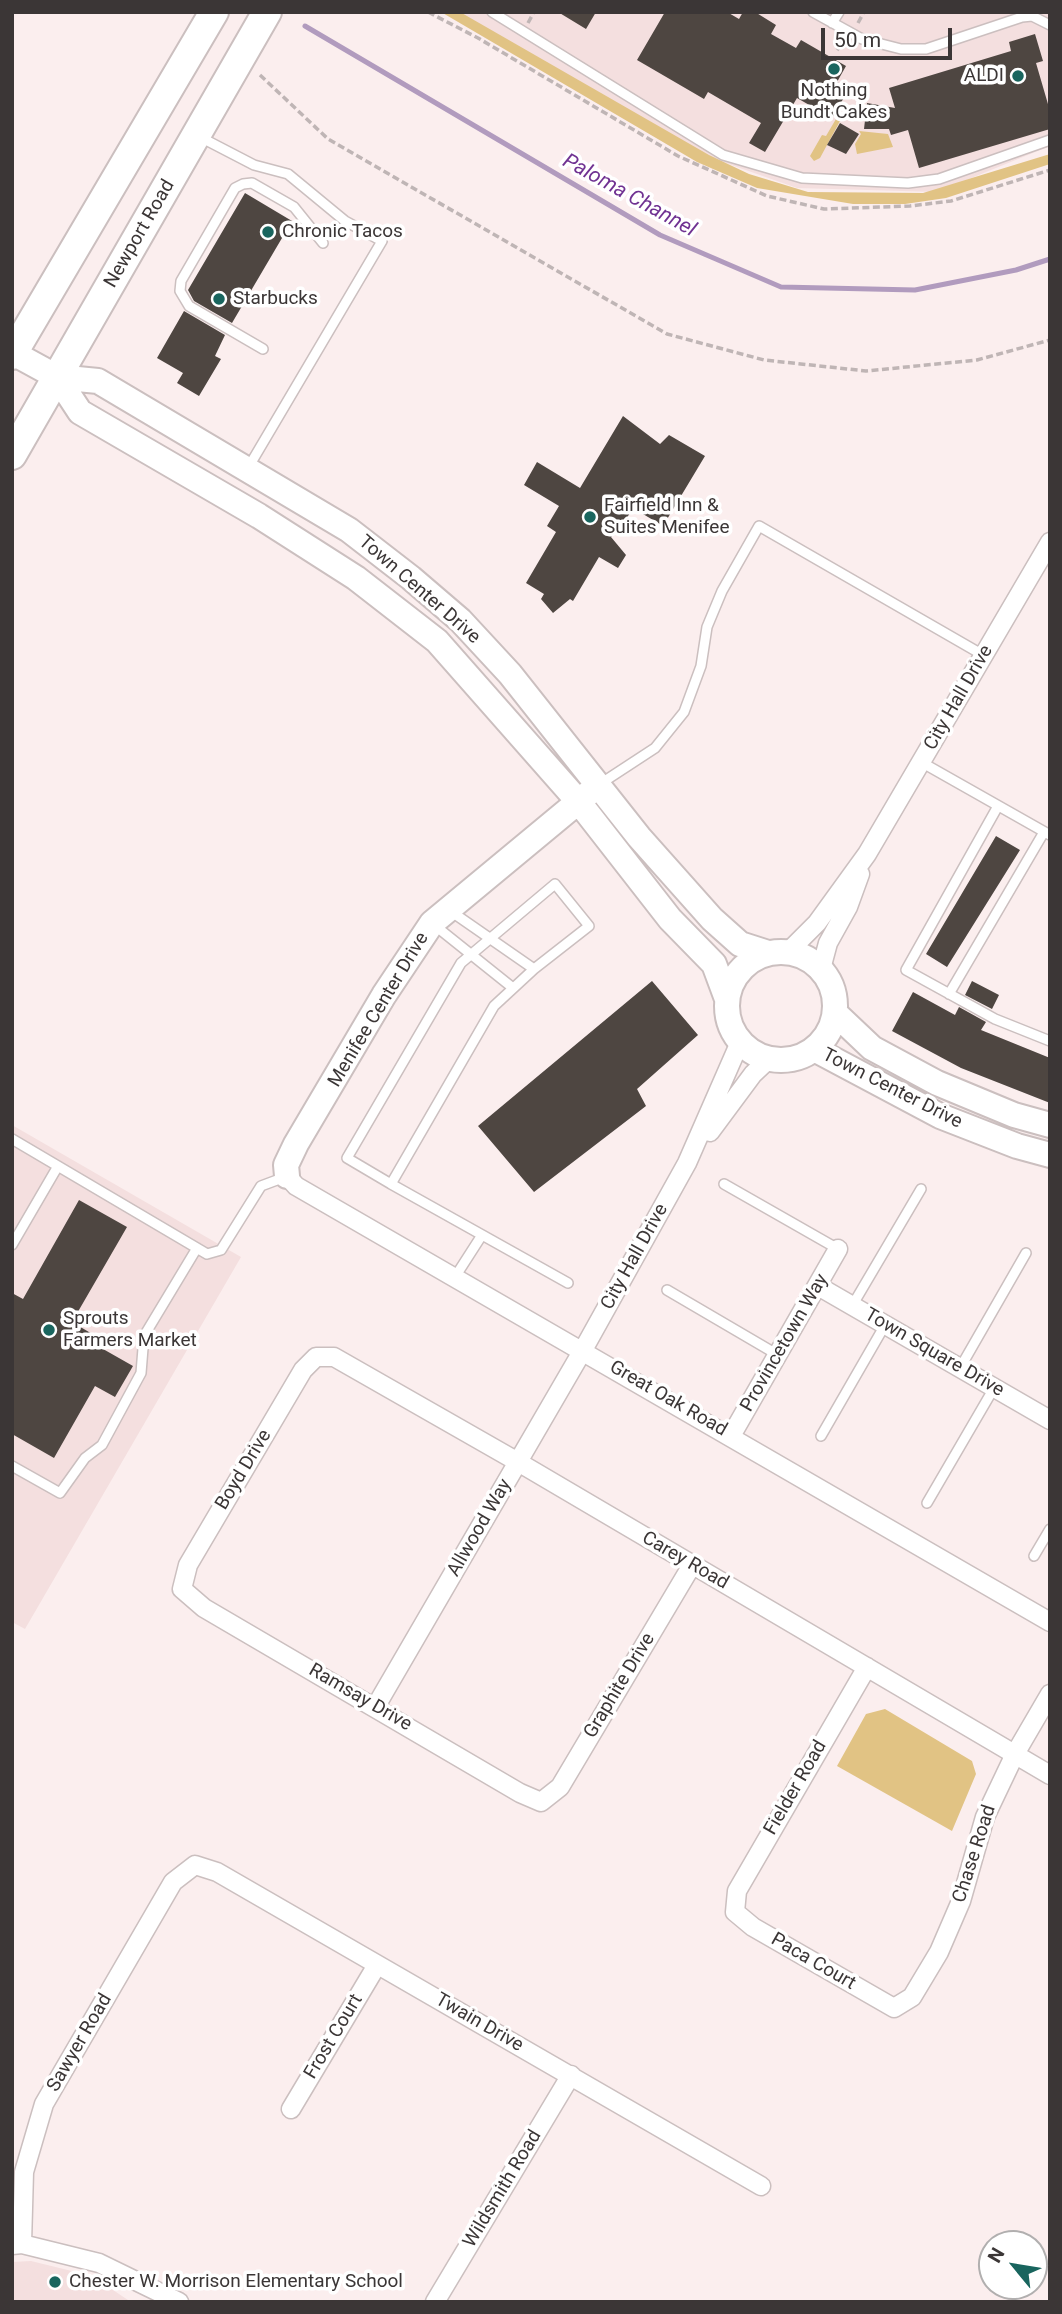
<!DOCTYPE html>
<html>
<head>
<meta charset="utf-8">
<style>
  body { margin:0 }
  #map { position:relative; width:1062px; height:2314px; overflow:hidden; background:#fbeeee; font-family:Roboto,sans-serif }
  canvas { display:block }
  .frame { position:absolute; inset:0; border:14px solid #3b3636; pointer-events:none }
  .north { position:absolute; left:978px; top:2230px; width:70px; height:70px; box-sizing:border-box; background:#fff; border:2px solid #b1afaf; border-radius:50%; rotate:300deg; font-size:19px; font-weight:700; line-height:28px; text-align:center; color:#3b3636 }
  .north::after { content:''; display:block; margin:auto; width:24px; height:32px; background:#19655e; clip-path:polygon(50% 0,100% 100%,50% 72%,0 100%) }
  .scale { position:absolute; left:821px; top:28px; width:131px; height:32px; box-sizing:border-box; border:4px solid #3b3636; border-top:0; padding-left:9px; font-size:21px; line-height:24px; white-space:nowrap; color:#3b3636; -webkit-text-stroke:5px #fff; paint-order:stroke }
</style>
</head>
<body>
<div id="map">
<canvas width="1062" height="2314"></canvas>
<div class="frame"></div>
<div class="north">N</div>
<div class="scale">50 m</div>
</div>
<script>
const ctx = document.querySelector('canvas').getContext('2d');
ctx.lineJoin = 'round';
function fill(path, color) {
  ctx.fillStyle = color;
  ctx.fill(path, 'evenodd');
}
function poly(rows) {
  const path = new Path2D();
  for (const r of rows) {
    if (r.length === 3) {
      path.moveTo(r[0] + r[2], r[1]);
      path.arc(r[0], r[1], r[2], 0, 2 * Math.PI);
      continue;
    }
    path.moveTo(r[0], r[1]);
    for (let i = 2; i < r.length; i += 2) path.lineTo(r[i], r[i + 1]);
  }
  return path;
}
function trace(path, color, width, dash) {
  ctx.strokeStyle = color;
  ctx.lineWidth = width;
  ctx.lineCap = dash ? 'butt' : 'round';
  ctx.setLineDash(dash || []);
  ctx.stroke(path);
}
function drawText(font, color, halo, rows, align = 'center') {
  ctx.font = font + ' Roboto,sans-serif';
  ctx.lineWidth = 7;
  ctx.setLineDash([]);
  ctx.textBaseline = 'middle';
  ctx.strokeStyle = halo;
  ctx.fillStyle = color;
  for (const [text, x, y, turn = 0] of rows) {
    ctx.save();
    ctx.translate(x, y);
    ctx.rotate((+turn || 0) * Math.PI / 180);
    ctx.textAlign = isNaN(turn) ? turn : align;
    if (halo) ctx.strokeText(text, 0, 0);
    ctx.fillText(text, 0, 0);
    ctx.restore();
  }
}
fill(poly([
  [454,12,1050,12,1050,146,937,192,797,188,700,154],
  [12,1125,241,1257,25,1629,12,1622],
  [31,2261,92,2276,131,2302,12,2302,12,2262]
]), '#f4dfdf');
fill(poly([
  [441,12,460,12,709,155,749,174,808,192,923,193,1050,154,1050,164,946,198,905,204,853,204,757,188,697,162],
  [836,119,840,121,820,158,814,161,810,156,822,135,826,136],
  [859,131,888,134,893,147,857,154,855,144,861,134],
  [885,1709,972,1761,976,1774,952,1831,837,1766,866,1714]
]), '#e1c384');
trace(poly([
  [305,26,660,235,781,287,915,290,1016,270,1050,259]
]), '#b19bbe', 5);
fill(poly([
  [558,12,596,12,586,29],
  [665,12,727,12,739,19,743,12,755,12,776,25,771,34,796,48,801,40,846,66,837,82,849,89,832,118,797,98,765,152,749,143,761,123,708,92,704,99,637,60],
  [1035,34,1043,61,1036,63,1050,111,1050,129,919,168,908,130,891,135,889,129,864,129,867,103,895,108,889,88,1011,51,1009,42],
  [840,123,859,134,846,154,827,145],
  [245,193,292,221,232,323,194,301,188,290],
  [184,311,225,335,215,356,221,359,199,396,177,383,183,373,157,358],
  [623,416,660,444,669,435,705,456,663,526,633,508,620,529,611,537,626,555,618,568,599,557,573,601,570,599,553,613,541,599,544,594,526,583,556,532,547,526,559,506,524,485,537,462,580,488],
  [996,836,1020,850,947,967,926,954],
  [652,981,698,1035,637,1089,646,1106,534,1192,478,1126],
  [972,981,999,995,992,1009,965,995],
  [913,992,955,1015,959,1007,986,1022,981,1030,1050,1058,1050,1103,961,1068,892,1031],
  [79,1200,127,1227,72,1322,99,1338,96,1345,133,1366,115,1397,95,1386,54,1458,12,1434,12,1293,23,1299]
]), '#4e4641');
const lane = poly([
  [492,12,723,155,802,178,908,183,939,179,1050,140],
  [813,12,862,39,901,49,926,49,1022,17,1032,16,1050,25],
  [832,23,839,12],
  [200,137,254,165,288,174,345,221,382,241,248,468],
  [263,349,189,306,180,291,181,281,235,188,243,184,252,183,294,207,323,243],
  [921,762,1050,835],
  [600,784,655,748,684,712,701,666,707,627,722,591,759,526,983,655],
  [998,806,906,970,995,1019,1050,1041],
  [449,910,534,969],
  [433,924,513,988],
  [949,994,1044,832],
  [12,1139,207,1254,221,1250,261,1186,285,1177],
  [391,1184,347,1158,461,963,555,884,589,926,534,969,494,1006,391,1184,568,1283],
  [724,1184,838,1249],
  [12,1245,58,1166],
  [455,1277,482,1235],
  [667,1290,778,1355],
  [852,1306,921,1189],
  [960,1368,1026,1253],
  [821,1436,885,1325],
  [12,1466,60,1493,85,1458,102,1445,141,1373,144,1336,197,1248],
  [927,1503,994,1388],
  [1034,1556,1050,1529]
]);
const street = poly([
  [788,952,817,923,867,854,1050,542],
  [821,969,828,943,848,907,860,874],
  [710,1132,753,1074,769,1059],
  [287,1176,296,1186,1050,1622],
  [818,1286,1050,1420],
  [731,1436,838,1249],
  [692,1565,560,1787,541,1802,520,1793,204,1608,182,1589,188,1565,303,1370,316,1357,334,1357,518,1462,1050,1775],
  [867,1667,737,1891,735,1912,753,1927,894,2008,912,1997,939,1952,961,1901,985,1817,1015,1754,1050,1694],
  [376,1706,583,1350,687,1163,740,1042],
  [291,2109,377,1965],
  [22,2244,24,2172,44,2104,173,1882,195,1865,217,1872,761,2186],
  [12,2245,22,2244,99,2263,179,2302],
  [435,2302,571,2075]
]);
const secondary = poly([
  [13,353,57,377,98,381,349,530,411,578,460,620,510,674,639,837,712,919,740,944,768,953],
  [57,377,80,412,259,516,356,578,437,641,578,801,670,919,714,964,727,999],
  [781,1006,54],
  [835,1013,872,1048,937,1083,1014,1115,1050,1125],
  [814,1049,940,1116,1017,1146,1050,1155],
  [287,1176,286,1165,296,1144,384,995,432,923,590,792]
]);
const primary = poly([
  [12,355,214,12],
  [12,455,267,12]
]);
trace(lane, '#cbbfbf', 12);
trace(street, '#cbbfbf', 21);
trace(secondary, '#cbbfbf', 28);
trace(primary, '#cbbfbf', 32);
trace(poly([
  [428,12,478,38,678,156,767,196,824,209,910,206,951,201,1050,170],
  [528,23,534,12],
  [858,23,864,12],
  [837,50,843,43],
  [260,75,328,139,667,334,764,360,866,371,977,360,1050,340]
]), '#bfb5b5', 3.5, [7, 3.5]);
trace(lane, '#fff', 9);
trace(street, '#fff', 18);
trace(secondary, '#fff', 24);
trace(primary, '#fff', 28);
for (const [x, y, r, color] of [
  [834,69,7,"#19655e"],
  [1018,76,7,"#19655e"],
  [268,232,7,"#19655e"],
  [219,299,7,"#19655e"],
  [590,517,7,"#19655e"],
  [49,1330,7,"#19655e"],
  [55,2282,7,"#19655e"]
]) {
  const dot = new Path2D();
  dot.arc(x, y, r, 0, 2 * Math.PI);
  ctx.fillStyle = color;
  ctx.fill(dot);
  trace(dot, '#fff', 2.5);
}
drawText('19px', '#3b3636', '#fff', [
  ["ALDI",1004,76,"right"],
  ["Nothing",834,91,"center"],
  ["Bundt Cakes",834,113,"center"],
  ["Chronic Tacos",282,232],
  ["Starbucks",233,299],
  ["Fairfield Inn &",604,506],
  ["Suites Menifee",604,528],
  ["Sprouts",63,1319],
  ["Farmers Market",63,1341],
  ["Chester W. Morrison Elementary School",69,2282]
], 'left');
drawText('19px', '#3b3636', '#fff', [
  ["Newport Road",140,234,-60],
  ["Town Center Drive",419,590,41],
  ["City Hall Drive",959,698,-60],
  ["Menifee Center Drive",379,1010,-59],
  ["Town Center Drive",892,1089,27],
  ["City Hall Drive",635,1257,-61],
  ["Provincetown Way",785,1343,-60],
  ["Town Square Drive",934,1353,30],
  ["Great Oak Road",668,1399,30],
  ["Boyd Drive",244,1470,-59],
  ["Allwood Way",480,1528,-60],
  ["Carey Road",685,1561,30],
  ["Graphite Drive",620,1686,-59],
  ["Ramsay Drive",360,1698,30],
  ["Fielder Road",796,1788,-60],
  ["Chase Road",975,1854,-72],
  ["Paca Court",813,1962,30],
  ["Twain Drive",479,2023,30],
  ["Frost Court",334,2037,-59],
  ["Sawyer Road",80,2043,-60],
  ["Wildsmith Road",503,2189,-59]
]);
drawText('italic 21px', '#703292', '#fff', [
  ["Paloma Channel",629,196,29]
]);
</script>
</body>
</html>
